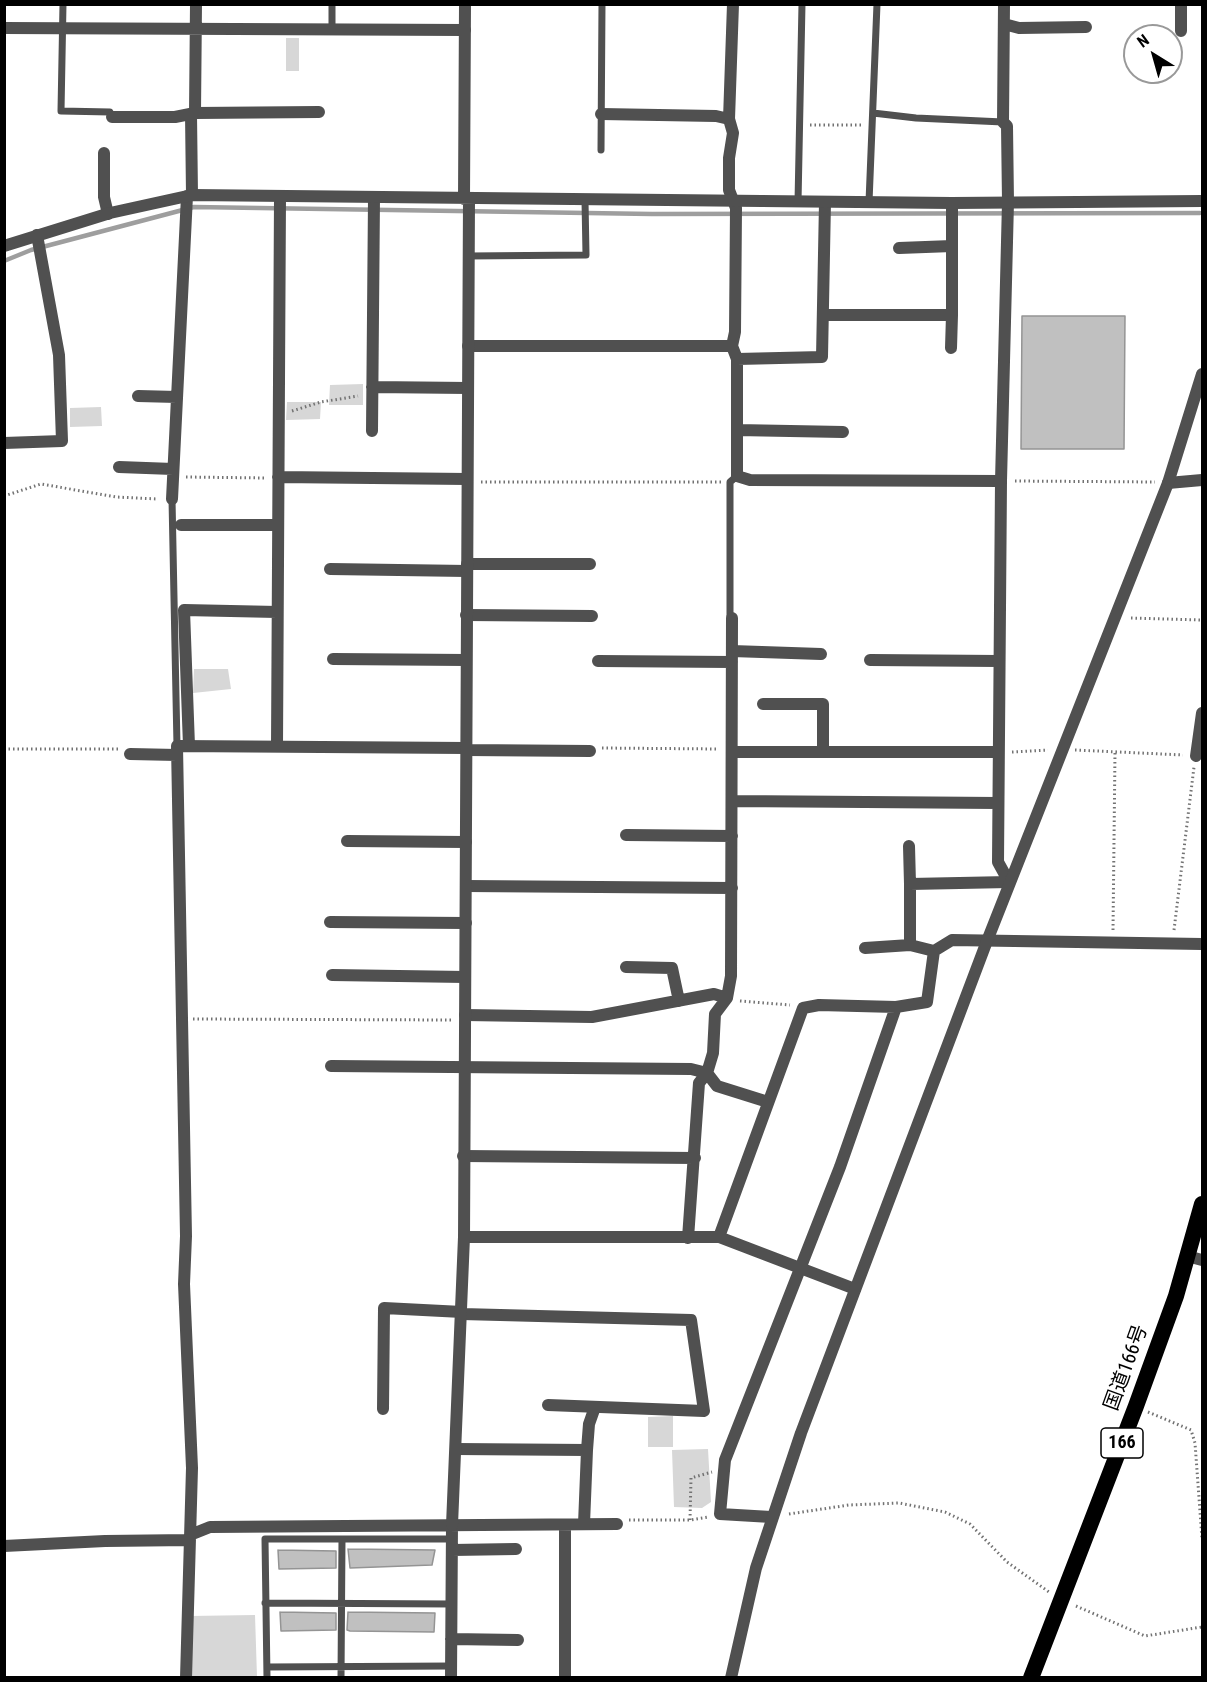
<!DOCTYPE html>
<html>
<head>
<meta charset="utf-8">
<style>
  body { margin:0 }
  #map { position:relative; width:1207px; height:1682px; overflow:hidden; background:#fff; font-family:"Roboto Condensed",sans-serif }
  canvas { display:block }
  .frame { position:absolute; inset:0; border:6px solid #000; pointer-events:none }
  .north { position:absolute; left:1123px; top:24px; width:60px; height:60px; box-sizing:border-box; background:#fff; border:2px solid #999; border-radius:50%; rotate:323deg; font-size:16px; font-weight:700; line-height:24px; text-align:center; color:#000 }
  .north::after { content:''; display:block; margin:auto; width:21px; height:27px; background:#000; clip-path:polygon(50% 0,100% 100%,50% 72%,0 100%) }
</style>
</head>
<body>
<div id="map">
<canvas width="1207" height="1682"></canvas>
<div class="frame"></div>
<div class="north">N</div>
</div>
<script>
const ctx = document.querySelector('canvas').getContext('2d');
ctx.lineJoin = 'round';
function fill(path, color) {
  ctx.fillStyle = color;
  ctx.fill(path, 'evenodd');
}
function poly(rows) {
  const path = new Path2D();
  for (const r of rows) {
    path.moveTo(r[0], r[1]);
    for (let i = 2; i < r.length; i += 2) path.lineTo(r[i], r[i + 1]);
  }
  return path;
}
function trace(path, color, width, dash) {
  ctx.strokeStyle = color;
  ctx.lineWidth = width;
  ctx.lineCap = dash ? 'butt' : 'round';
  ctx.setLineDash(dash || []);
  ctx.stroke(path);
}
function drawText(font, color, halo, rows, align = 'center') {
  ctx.font = font + ' "Roboto Condensed","Noto Sans JP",sans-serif';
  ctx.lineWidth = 5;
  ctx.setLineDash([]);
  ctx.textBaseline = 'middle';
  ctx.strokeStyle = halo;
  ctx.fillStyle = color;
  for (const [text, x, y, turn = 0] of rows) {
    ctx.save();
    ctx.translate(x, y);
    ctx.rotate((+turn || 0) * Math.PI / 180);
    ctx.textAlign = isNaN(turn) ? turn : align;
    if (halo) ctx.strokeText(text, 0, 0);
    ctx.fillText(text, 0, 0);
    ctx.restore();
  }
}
fill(poly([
  [286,38,299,38,299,71,286,71],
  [363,384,363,405,329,405,330,385],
  [287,402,321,402,320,419,286,420],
  [101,407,102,426,70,427,70,408],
  [194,669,228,669,231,689,193,693],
  [673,1416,673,1447,648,1447,648,1417],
  [708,1449,711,1502,702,1508,674,1507,672,1450],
  [255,1615,257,1677,191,1677,190,1616]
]), '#d7d7d7');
trace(poly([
  [4,261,31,250,194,207,652,214,1200,213]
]), '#9e9e9e', 4.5);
const building = poly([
  [1022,316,1125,316,1124,449,1021,449,1022,316],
  [348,1549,435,1550,432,1565,350,1568,348,1549],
  [278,1550,336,1551,336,1568,279,1569,278,1550],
  [280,1612,336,1613,336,1630,281,1631,280,1612],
  [348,1612,435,1613,434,1632,350,1631,347,1630,348,1612]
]);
fill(building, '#c0c0c0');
trace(building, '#949494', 1.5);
trace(poly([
  [810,125,863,125],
  [292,411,321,402,358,396],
  [186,477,267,478],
  [1015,481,1155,482],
  [481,482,721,482],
  [4,496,41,484,116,497,158,499],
  [1131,618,1202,620],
  [602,748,718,749],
  [4,749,120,749],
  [1075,750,1183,755],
  [1012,752,1048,750],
  [1113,930,1115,752],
  [1174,930,1194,767],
  [740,1001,790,1005],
  [193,1019,451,1020],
  [1148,1412,1191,1430,1195,1443,1202,1539],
  [789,1514,849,1505,899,1503,945,1512,970,1524,1007,1562,1049,1592],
  [629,1520,690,1520,709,1517],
  [690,1520,691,1478,712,1472],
  [1076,1606,1145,1636,1202,1627]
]), '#727272', 3, [1.5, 3]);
trace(poly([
  [63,4,61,111,110,112,112,117],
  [332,29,332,4],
  [873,113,916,118,1003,122],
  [601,150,602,4],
  [798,202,802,4],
  [869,202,877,4],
  [468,256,586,255,585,200],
  [172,499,177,746],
  [732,618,730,616,730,482,737,476],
  [265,1603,452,1604],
  [267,1667,451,1666],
  [267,1678,265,1539,452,1539],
  [341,1678,342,1539]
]), '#505050', 7);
trace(poly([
  [733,4,729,119,733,133,729,158,729,190,736,208,735,332,732,346,737,359,737,476,750,480,1001,481],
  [1004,24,1019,28,1086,27],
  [4,28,465,30],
  [1181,31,1181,4],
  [195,113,196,4],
  [191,114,192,195],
  [601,114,716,116,729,119],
  [112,117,175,117,195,113,319,112],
  [104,153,104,197,108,214],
  [899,248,952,246],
  [824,315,952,315,952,203],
  [468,346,732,346],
  [951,348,952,315],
  [737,359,822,357,825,202],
  [372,387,468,388],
  [138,396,177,397],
  [737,430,843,432],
  [372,431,374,198],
  [4,443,62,441,59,355,37,235],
  [119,467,173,469],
  [278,477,467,479],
  [1168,483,1202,480],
  [172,499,187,196],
  [181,525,277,525],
  [467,564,590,564],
  [330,569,467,571],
  [466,615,592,616],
  [732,618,731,976,727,998,715,1014,713,1053,707,1073,717,1086,768,1102],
  [732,651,821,654],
  [333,659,466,660],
  [870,660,999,661],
  [598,661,732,662],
  [763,704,823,704,823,752],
  [189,746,184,610,277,612],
  [277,746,280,197],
  [466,750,590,751],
  [732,752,998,752],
  [130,754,177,755],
  [1196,756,1202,713],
  [732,801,998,803],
  [626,835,732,836],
  [347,841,466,842],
  [909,846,910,884],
  [466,886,732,888],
  [330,922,466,923],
  [865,948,910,945],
  [934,951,910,945,910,884,1009,882,998,862,1001,481,1008,202,1007,126,1003,122,1004,4],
  [626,967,672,968,679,1001],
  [332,975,465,977],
  [465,1015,592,1017,714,994,727,998],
  [331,1066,691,1069,707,1073,699,1083,688,1238],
  [463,1156,695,1158],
  [464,1237,719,1237,855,1289],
  [719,1237,803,1008,819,1005,896,1007,927,1002,934,951,952,940,1202,944],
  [1187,1256,1202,1260],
  [462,1314,691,1320,704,1411,548,1405],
  [383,1409,384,1308,462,1312],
  [456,1449,587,1450,589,1424,595,1407],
  [771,1517,720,1514,725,1460,840,1167,896,1007],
  [584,1524,587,1450],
  [565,1525,565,1678],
  [190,1535,210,1527,617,1524],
  [4,1546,105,1541,190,1540],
  [452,1550,516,1549],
  [451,1639,518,1640],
  [186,1678,192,1468,184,1284,186,1236,177,746,466,748],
  [451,1678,452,1525]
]), '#505050', 12);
trace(poly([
  [464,199,465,4],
  [4,246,110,213,192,195,952,203,1202,201],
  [452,1525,464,1237,469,199],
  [731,1678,756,1568,801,1433,987,941,1168,483,1202,374]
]), '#505050', 12);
trace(poly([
  [1031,1678,1136,1406,1176,1296,1202,1204]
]), '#000', 16);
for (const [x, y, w] of [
  [1122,1443,42]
]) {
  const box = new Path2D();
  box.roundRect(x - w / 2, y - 15, w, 30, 4.5);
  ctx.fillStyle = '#fff';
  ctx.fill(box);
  trace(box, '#000', 1.5);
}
drawText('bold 18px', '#000', null, [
  ["166",1122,1443]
]);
drawText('20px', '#000', '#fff', [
  ["国道166号",1127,1368,-70]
]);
</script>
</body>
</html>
